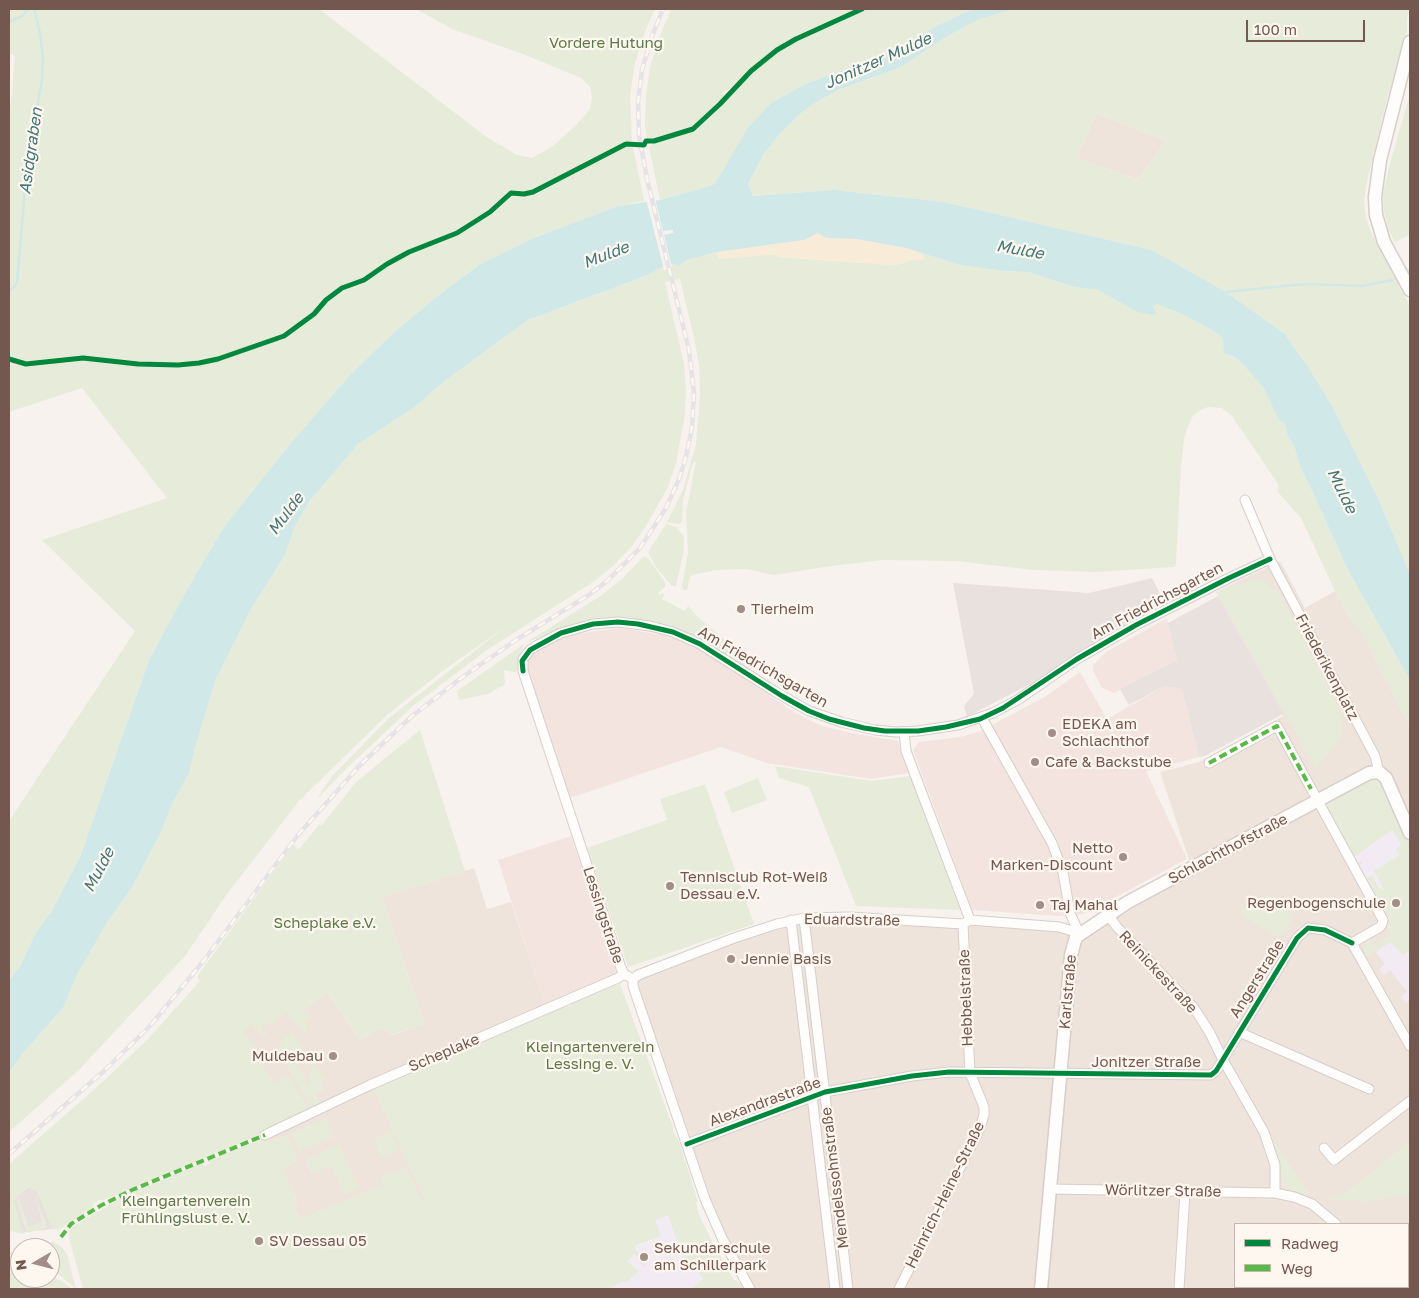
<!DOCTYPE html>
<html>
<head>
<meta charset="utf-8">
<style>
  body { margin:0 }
  #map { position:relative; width:1419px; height:1298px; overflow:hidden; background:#f7f2ee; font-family:"Golos Text",sans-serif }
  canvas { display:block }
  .frame { position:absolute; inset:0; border:10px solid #74584f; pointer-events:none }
  .legend { position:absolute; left:1234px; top:1223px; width:175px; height:65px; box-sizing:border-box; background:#fef7f0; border:1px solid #c7b7b0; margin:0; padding:6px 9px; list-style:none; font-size:15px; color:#74584f }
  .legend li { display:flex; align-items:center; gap:10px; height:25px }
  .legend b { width:25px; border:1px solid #c7b7b0 }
  .north { position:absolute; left:10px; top:1238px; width:50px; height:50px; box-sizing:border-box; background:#fef7f0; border:1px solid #c7b7b0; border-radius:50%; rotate:262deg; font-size:14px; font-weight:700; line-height:20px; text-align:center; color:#74584f }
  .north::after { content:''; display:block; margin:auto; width:18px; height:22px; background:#a28e87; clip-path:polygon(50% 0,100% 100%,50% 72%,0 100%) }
  .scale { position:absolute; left:1246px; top:20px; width:119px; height:22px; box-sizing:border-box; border:2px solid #74584f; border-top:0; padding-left:6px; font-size:15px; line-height:18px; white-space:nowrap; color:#74584f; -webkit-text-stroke:4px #fef7f0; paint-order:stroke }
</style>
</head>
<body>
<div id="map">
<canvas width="1419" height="1298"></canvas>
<div class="frame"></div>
<ul class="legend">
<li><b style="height:6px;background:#00873e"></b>Radweg</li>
<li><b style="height:6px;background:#58b947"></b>Weg</li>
</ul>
<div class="north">N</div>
<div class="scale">100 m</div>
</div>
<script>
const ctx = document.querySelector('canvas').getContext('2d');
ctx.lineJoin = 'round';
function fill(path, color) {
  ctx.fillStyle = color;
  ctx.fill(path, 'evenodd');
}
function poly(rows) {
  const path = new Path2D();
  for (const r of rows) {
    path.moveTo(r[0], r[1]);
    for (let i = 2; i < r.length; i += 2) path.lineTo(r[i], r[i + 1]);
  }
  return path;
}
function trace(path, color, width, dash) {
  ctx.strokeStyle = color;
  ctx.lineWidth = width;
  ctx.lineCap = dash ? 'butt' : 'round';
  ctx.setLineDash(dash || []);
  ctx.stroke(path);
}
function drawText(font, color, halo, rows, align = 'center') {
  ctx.font = font + ' "Golos Text",sans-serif';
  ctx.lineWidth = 4.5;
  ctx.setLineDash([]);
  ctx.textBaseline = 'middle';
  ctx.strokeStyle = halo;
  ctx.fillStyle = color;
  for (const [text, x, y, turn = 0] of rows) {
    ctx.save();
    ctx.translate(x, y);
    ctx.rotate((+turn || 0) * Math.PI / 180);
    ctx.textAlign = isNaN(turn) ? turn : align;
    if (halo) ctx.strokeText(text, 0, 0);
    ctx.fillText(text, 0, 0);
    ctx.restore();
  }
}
fill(poly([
  [1096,113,1166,141,1138,180,1077,158],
  [1280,561,1305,608,1335,591,1351,621,1360,628,1410,727,1410,1289,750,1289,722,1238,633,979,635,977,804,918,963,924,970,920,1079,933,1192,869,1160,772,1199,762,1283,716,1216,592],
  [1235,1224,1408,1224,1408,1287,1235,1287],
  [474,868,487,909,511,902,547,1012,486,1038,487,1040,434,1064,433,1061,426,1201,314,1249,294,1206,297,1202,263,1131,200,981,310,1005,328,993,359,1040,382,1028,392,1035,424,1024,382,897]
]), '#efe4dc');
fill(poly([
  [1167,618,1177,660,1114,693,1102,688,1093,670,1093,665,1106,652],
  [619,628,663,635,683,641,700,650,796,713,820,725,846,732,898,741,909,773,871,779,767,763,721,747,570,798,526,667,530,655,570,635],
  [1080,672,1107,719,1164,686,1182,689,1199,757,1146,771,1187,859,1084,914,1060,916,972,910,913,750,919,742,960,737,981,731,1046,696],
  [571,836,617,974,545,1006,498,860]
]), '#f4e4e0');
fill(poly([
  [1152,578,1166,606,1123,626,1047,675,967,717,964,706,974,694,953,583,1089,593],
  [1218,596,1283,714,1205,756,1199,757,1182,689,1164,686,1129,705,1120,689,1177,660,1168,623],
  [33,1184,61,1228,19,1233,9,1207,14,1197]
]), '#e9e1dd');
fill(poly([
  [1392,830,1402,845,1396,849,1410,867,1410,1000,1406,1003,1401,997,1407,992,1390,970,1384,975,1379,969,1385,964,1376,952,1398,935,1359,865,1362,863,1360,862,1358,863,1354,857],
  [667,1212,691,1264,696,1263,701,1269,703,1279,692,1289,567,1289,560,1272,652,1241,644,1221]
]), '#f3ebf4');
fill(poly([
  [9,9,319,9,488,138,517,155,532,158,553,146,577,124,590,109,592,98,590,87,581,78,523,54,452,29,416,9,655,9,645,32,635,63,630,95,632,142,627,142,623,139,626,146,633,147,644,201,618,206,536,237,480,264,435,298,390,336,350,375,287,449,224,527,189,586,149,660,80,857,51,912,35,934,20,966,9,981,9,821,135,631,42,540,167,498,82,388,9,412,9,123,15,56,9,53],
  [671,9,973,9,936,26,896,49,806,84,772,102,713,185,660,200,649,147,655,142,696,129,711,117,745,81,723,92,724,98,698,124,692,128,658,139,647,139,645,124,646,97,650,67,659,38],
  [1013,9,1409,9,1407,20,1407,32,1388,95,1367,181,1364,202,1366,217,1370,230,1410,306,1410,574,1378,498,1335,411,1285,334,1226,292,1152,250,944,202,834,190,753,196,748,184,763,155,778,136,800,114,813,104,838,90,901,67,944,38,980,19],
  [1096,113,1166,141,1138,180,1077,158],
  [1410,94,1410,237,1409,235,1395,242,1388,229,1384,211,1383,194,1389,167],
  [717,252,718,259,776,254,778,257,896,265,911,260,925,260,919,252,960,265,1004,271,1028,272,1074,287,1098,290,1155,315,1153,306,1157,304,1184,315,1210,329,1223,338,1230,356,1238,359,1263,387,1279,420,1285,424,1287,434,1295,449,1300,467,1314,495,1348,570,1410,680,1410,727,1360,629,1351,621,1335,591,1301,518,1278,492,1278,484,1232,416,1222,408,1208,407,1201,410,1193,416,1188,426,1184,440,1181,467,1176,564,1174,567,1097,572,1034,570,956,561,882,560,824,567,774,575,746,569,715,570,693,575,690,577,687,590,683,590,682,585,688,553,686,512,696,462,693,462,683,500,682,522,678,524,667,522,683,490,696,444,700,393,699,365,694,338,680,279,665,282,684,364,686,390,685,414,676,463,668,487,646,526,632,546,612,567,593,582,484,652,413,706,348,767,316,800,332,776,389,718,505,627,440,673,387,715,299,801,227,894,185,956,80,1069,9,1132,9,1073,23,1053,63,1008,77,975,109,919,131,889,161,832,172,804,189,773,196,744,216,679,251,609,285,555,295,526,309,502,358,444,412,409,446,380,528,320,648,275,660,268,674,264,679,264,687,260],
  [666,524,676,527,684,537,684,550,676,586,674,586,671,585,656,567,648,552],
  [644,556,648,558,665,582,665,587,658,593,659,595,663,593,665,594,662,599,685,611,688,606,699,618,743,655,747,658,749,663,748,665,742,665,701,640,658,623,621,618,603,619,564,628,525,643,519,655,518,668,516,672,512,672,504,670,505,684,488,694,459,700,457,691,525,643,602,595,623,578],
  [1262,579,1273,590,1277,589,1341,712,1341,738,1316,769,1217,592,1228,587,1254,580],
  [420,730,465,871,382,897,424,1024,391,1035,382,1028,359,1040,328,993,303,1010,310,1019,304,1023,308,1029,303,1033,286,1012,273,1024,262,1022,261,1030,268,1034,262,1038,251,1024,243,1031,260,1054,256,1057,275,1083,289,1076,309,1110,260,1132,259,1135,234,1146,104,1200,99,1200,94,1203,93,1207,57,1231,50,1224,40,1198,36,1191,31,1189,29,1186,17,1195,14,1201,21,1227,25,1234,10,1231,9,1164,98,1086,148,1039,200,981,198,979,198,975,294,844,297,849,300,848,319,825,322,825,356,782],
  [775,766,872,781,910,776,960,910,856,906,809,787,779,778],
  [758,778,767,800,732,813,724,792],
  [1374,778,1380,779,1384,784,1410,841,1410,949,1403,955,1390,942,1376,952,1375,951,1366,957,1363,948,1365,942,1368,940,1372,946,1391,935,1387,928,1392,924,1367,878,1372,875,1379,888,1385,891,1374,871,1400,855,1396,849,1402,844,1392,830,1352,858,1323,806,1324,801,1364,780],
  [705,784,754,924,628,967,587,848,667,820,660,799],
  [1268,894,1294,916,1280,938,1243,916,1239,910],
  [620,984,673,1127,673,1131,679,1141,698,1202,696,1202,699,1215,713,1243,734,1280,741,1283,745,1289,692,1289,703,1279,698,1273,701,1269,696,1263,692,1266,691,1264,689,1265,680,1250,668,1215,655,1220,661,1236,635,1246,635,1249,647,1263,643,1266,640,1263,641,1261,635,1254,627,1261,639,1271,627,1282,621,1282,609,1289,83,1289,69,1238,70,1230,72,1227,124,1196,202,1163,204,1166,209,1164,208,1161,267,1137,270,1142,287,1135,298,1161,282,1169,297,1202,294,1206,300,1219,383,1185,380,1178,406,1167,422,1202,425,1201,372,1087,433,1061,435,1064,439,1062,438,1060,476,1042,478,1044,487,1040,486,1038,560,1007,570,1006,576,1000],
  [292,1032,304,1047,294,1055,295,1057,292,1059,301,1072,303,1071,305,1074,303,1079,306,1084,308,1086,311,1084,308,1073,313,1069,310,1064,313,1062,325,1079,321,1081,323,1090,315,1094,320,1104,312,1108,291,1074,286,1060,277,1048,283,1043,281,1040],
  [326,1118,334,1136,299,1152,291,1133],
  [390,1132,398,1149,381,1157,374,1140],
  [1270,1135,1309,1193,1308,1195,1289,1190,1283,1184,1279,1155],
  [1410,1141,1410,1195,1368,1201,1338,1200,1326,1198,1343,1195],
  [339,1144,359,1188,344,1195,331,1165,311,1174,305,1160],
  [35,1195,47,1227,28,1233,24,1225,17,1202,19,1198,28,1226,42,1222],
  [53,1241,63,1248,67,1254,76,1289,50,1267,50,1248,39,1248],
  [9,1251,20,1256,20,1278,50,1278,50,1274,69,1286,71,1289,9,1289]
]), '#e7ecda');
fill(poly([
  [818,233,826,238,857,239,906,248,919,252,926,260,911,260,896,265,778,257,776,254,717,259,717,252,804,240]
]), '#f8ecd9');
fill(poly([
  [973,9,1013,9,980,19,944,38,901,67,838,90,813,104,800,114,778,136,763,155,748,184,753,196,834,190,944,202,1152,250,1226,292,1285,334,1311,372,1335,411,1378,498,1410,574,1410,680,1348,570,1314,495,1300,467,1295,449,1287,434,1285,424,1279,420,1263,387,1238,359,1224,353,1223,338,1210,329,1184,315,1157,304,1153,306,1156,315,1138,312,1098,290,1074,287,1028,272,1004,271,960,265,906,248,857,239,826,238,818,233,804,240,717,252,687,260,679,265,674,264,660,268,648,275,528,320,446,380,412,409,358,444,309,502,295,526,285,555,251,609,216,679,196,744,189,773,172,804,161,832,131,889,109,919,77,975,63,1008,23,1053,9,1073,9,981,20,966,35,934,51,912,80,857,149,660,189,586,224,527,287,448,350,375,390,336,435,298,480,264,536,237,618,206,660,200,713,185,724,169,747,129,772,102,806,84,896,49,936,26]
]), '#d0e8e7');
fill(poly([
  [655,198,663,231,673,230,673,233,664,235,672,267,664,270,646,199]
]), '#f7f2ee');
trace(poly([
  [9,22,22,16,28,9],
  [1409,271,1410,270],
  [9,291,13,288,17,283,27,165,42,80,43,57,39,28,34,9],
  [1226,292,1305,284,1362,286,1393,280]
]), '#d0e8e7', 2.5);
const minor = poly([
  [1245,500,1270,559,1375,756,1379,772],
  [982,718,1052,843,1063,872,1070,913,1079,933],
  [904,732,906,751,970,920],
  [1209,763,1277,726,1383,920,1382,924,1380,927,1352,943],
  [1108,915,1117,927,1194,1008,1210,1033,1223,1060,1264,1132,1275,1165,1275,1193],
  [804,918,848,1289],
  [791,920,835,1289],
  [1352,943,1410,1046],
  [633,979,624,974,621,968,523,671,523,659,530,650,536,646,561,633,593,624,618,622,650,626,673,632,700,644,774,691,809,711,821,715,841,722,875,730,896,732,918,731,958,725,993,713,1019,699,1077,659,1136,625,1229,578,1270,559],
  [633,979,638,975,734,938,777,924,804,918,850,917,963,924,970,920,1059,927,1079,933],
  [633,979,633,986,705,1199,722,1238,750,1289],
  [1239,1032,1369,1089],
  [265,1135,370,1085,618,978,624,974],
  [687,1144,825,1092,912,1076,949,1072,1211,1075,1216,1071,1297,938,1308,928,1325,930,1352,943],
  [1324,1148,1334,1160,1410,1101],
  [1051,1189,1275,1193,1294,1197,1312,1204,1336,1224],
  [1393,1287,1395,1289],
  [899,1289,980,1128,984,1115,984,1107,970,1073,963,924],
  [1179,1289,1185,1192]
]);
const secondary = poly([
  [1410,42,1380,160,1375,197,1376,215,1384,242,1410,290],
  [1041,1289,1071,955,1076,937,1128,902,1369,773,1379,772,1386,778,1410,833]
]);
trace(minor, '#d6ceca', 11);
trace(secondary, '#d7ceca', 15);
trace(minor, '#fefdfc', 9);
trace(secondary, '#fefdfc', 12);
const rail = poly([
  [9,1154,105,1070,150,1026,205,959,298,835,361,764,411,717,464,676,519,638,589,595,607,581,640,548,666,508,679,479,686,457,692,427,694,393,689,350,647,179,639,135,638,102,642,70,652,36,663,9]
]);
trace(rail, '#e5e3e6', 4.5);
trace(rail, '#fef7f0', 2.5, [8]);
trace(poly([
  [1209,763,1277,726,1311,789],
  [61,1237,71,1224,100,1206,132,1190,265,1135]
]), '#58b947', 4, [8, 4]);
trace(poly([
  [9,359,26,364,83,358,138,364,178,365,199,363,218,359,284,336,314,314,326,300,342,288,364,280,387,264,409,252,457,233,490,212,511,193,524,194,533,192,626,144,644,145,646,141,654,141,693,129,720,104,751,71,777,50,796,39,862,9],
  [523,671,522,661,530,650,561,633,593,624,618,622,638,624,673,632,700,644,782,696,809,711,829,719,864,728,885,731,918,731,946,727,980,719,1003,708,1077,659,1136,625,1229,578,1270,559],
  [687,1144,825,1092,912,1076,949,1072,1211,1075,1216,1071,1297,938,1308,928,1325,930,1352,943]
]), '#00873e', 5);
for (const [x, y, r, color] of [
  [741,609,5,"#a28e87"],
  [1052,733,5,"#a28e87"],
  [1035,762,5,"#a28e87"],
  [1123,857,5,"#a28e87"],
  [670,886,5,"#a28e87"],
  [1396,903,5,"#a28e87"],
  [1040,905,5,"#a28e87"],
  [731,959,5,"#a28e87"],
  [333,1056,5,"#a28e87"],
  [259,1241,5,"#a28e87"],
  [644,1257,5,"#a28e87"]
]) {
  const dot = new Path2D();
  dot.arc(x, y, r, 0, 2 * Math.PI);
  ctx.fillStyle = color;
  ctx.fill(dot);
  trace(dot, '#fef7f0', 2);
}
drawText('15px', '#5d7948', '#fef7f0', [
  ["Vordere Hutung",606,43],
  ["Scheplake e.V.",325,923],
  ["Kleingartenverein",590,1047],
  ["Lessing e. V.",590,1064],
  ["Kleingartenverein",186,1201],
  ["Frühlingslust e. V.",186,1218]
]);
drawText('15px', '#74584f', '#fef7f0', [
  ["Am Friedrichsgarten",1157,601,-28],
  ["Am Friedrichsgarten",763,667,30],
  ["Friederikenplatz",1327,667,62],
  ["Schlachthofstraße",1228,849,-28],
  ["Lessingstraße",603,915,72],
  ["Eduardstraße",852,920,1],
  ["Reinickestraße",1158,972,47],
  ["Angerstraße",1257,979,-58],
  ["Karlstraße",1068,992,-85],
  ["Hebbelstraße",966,998,-92],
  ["Scheplake",444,1053,-23],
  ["Jonitzer Straße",1146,1062],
  ["Alexandrastraße",765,1102,-20],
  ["Mendelssohnstraße",835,1178,-97],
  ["Wörlitzer Straße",1163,1191,1],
  ["Heinrich-Heine-Straße",945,1195,-64]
]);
drawText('15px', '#74584f', '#fef7f0', [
  ["Tierheim",751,609],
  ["EDEKA am",1062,724],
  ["Schlachthof",1062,741],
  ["Cafe & Backstube",1045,762],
  ["Netto",1113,848,"right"],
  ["Marken-Discount",1113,865,"right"],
  ["Tennisclub Rot-Weiß",680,877],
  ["Dessau e.V.",680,894],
  ["Regenbogenschule",1386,903,"right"],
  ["Taj Mahal",1050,905],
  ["Jennie Basis",741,959],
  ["Muldebau",323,1056,"right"],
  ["SV Dessau 05",269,1241],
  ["Sekundarschule",654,1248],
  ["am Schillerpark",654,1265]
], 'left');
drawText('italic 16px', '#437678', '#fef7f0', [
  ["Jonitzer Mulde",878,61,-24],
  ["Asidgraben",31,151,-82],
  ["Mulde",1020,250,10],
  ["Mulde",606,255,-21],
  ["Mulde",1342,491,64],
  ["Mulde",286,514,-53],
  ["Mulde",99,870,-62]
]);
</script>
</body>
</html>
